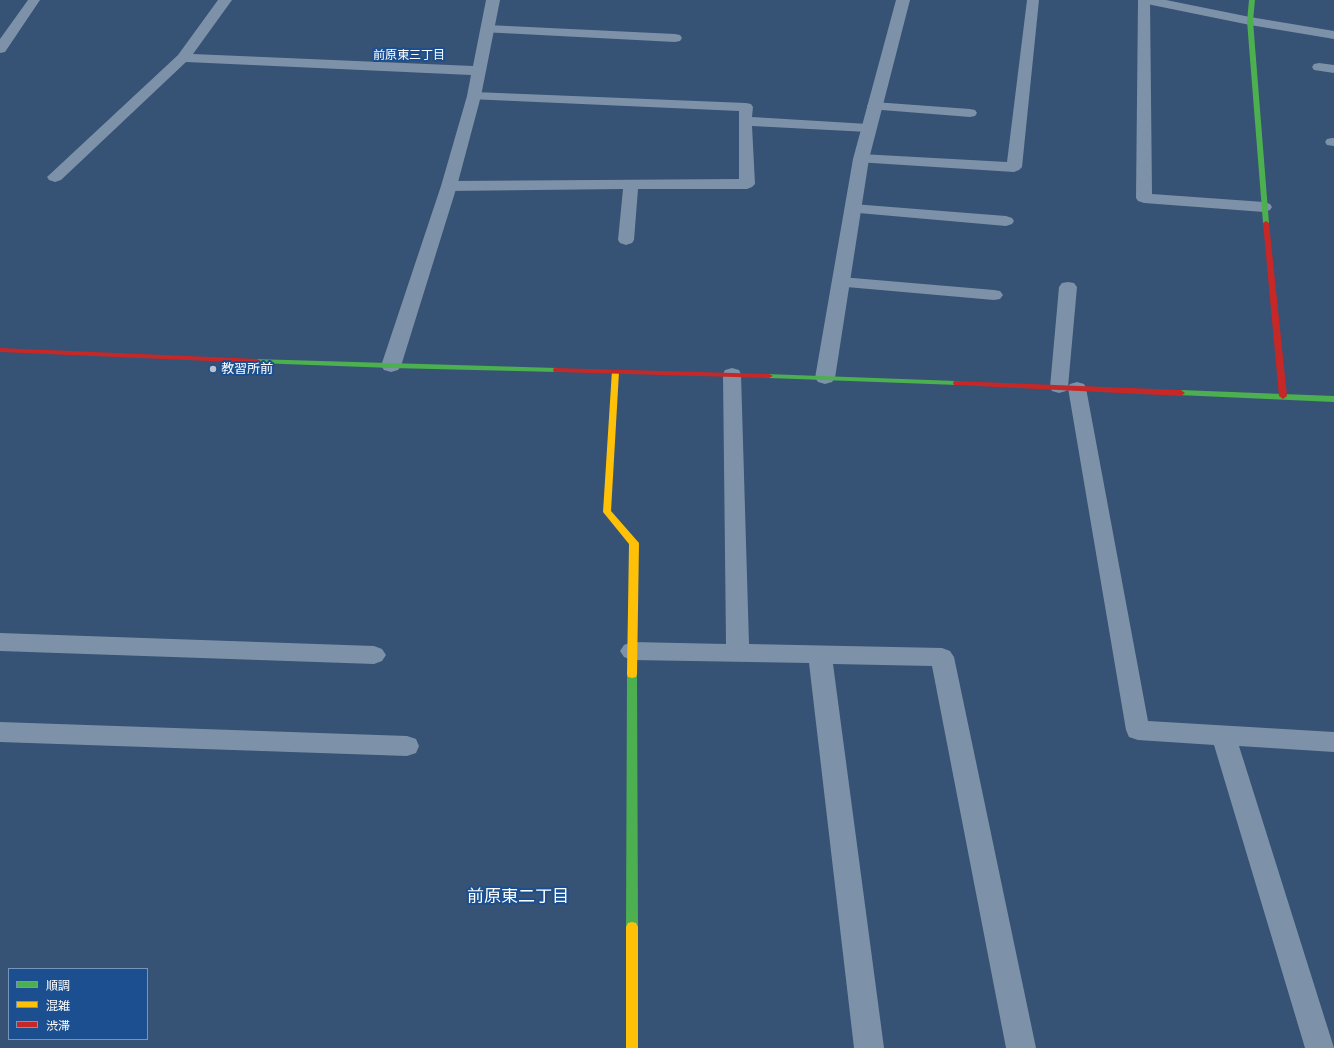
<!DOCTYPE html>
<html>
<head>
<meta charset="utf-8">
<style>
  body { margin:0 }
  #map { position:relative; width:1334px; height:1048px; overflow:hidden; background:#365274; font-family:Karla,"Noto Sans JP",sans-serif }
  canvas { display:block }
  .legend { position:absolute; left:8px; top:968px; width:140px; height:72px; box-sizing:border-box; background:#1b4f8f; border:1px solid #7695bc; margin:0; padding:5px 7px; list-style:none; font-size:12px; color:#fff }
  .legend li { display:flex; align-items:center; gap:8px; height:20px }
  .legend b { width:20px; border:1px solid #7695bc }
</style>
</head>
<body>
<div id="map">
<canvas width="1334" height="1048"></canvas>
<ul class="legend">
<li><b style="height:5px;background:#4caf50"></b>順調</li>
<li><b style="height:5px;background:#ffc107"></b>混雑</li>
<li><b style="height:5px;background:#c62828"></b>渋滞</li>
</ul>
</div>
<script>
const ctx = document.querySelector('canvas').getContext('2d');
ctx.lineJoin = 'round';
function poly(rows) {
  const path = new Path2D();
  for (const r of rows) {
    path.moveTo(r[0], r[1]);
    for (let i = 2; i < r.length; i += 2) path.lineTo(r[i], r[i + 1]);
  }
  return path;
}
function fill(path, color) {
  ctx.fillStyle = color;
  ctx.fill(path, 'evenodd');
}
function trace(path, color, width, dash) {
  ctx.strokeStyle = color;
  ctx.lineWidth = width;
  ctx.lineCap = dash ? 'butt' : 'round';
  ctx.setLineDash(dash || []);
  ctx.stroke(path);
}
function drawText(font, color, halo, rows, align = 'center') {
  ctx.font = font + ' Karla,"Noto Sans JP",sans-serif';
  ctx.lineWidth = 4;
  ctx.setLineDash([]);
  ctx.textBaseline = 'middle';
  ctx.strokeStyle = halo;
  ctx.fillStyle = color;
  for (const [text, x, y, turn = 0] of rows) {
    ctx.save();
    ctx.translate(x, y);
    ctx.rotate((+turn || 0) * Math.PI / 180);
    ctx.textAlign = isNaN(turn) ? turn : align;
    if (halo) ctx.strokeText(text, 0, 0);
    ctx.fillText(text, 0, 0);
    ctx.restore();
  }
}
fill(poly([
  [28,0,40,0,5,52,0,53,0,39,28,0],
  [1027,0,1039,0,1022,167,1019,170,1014,172,856,162,853,159,856,156,861,154,1007,162,1027,0],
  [1138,0,1150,0,1152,194,1264,202,1270,204,1272,207,1270,210,1264,212,1144,203,1138,201,1136,198,1138,0],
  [487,25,675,34,680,35,682,38,680,41,675,42,482,32,481,29,482,26,487,25],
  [1319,63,1334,65,1334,73,1314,70,1312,67,1314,64,1319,63],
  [474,92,746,103,751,104,753,107,752,117,868,124,873,125,875,128,873,131,868,132,752,126,755,184,752,187,747,189,638,189,634,240,632,243,626,245,620,243,618,240,623,189,449,191,444,189,441,186,444,183,449,181,739,179,739,111,469,99,467,96,469,93,474,92],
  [874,102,970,109,975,110,977,113,975,116,970,117,869,109,867,106,869,103,874,102],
  [1332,138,1334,138,1334,146,1327,145,1325,142,1327,139,1332,138],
  [853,204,1006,216,1012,218,1014,221,1012,224,1006,226,847,212,845,209,847,206,853,204],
  [841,277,994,290,1000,291,1003,295,1000,299,994,300,835,286,832,282,835,278,841,277],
  [1068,282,1074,283,1077,287,1068,387,1070,384,1077,382,1084,384,1086,388,1148,721,1334,732,1334,752,1239,746,1334,1048,1305,1048,1214,745,1138,740,1129,737,1126,730,1068,388,1066,391,1059,393,1052,391,1050,387,1059,287,1062,283,1068,282],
  [732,368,739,370,741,374,749,644,942,648,950,651,954,657,1036,1048,1006,1048,932,666,833,664,884,1048,854,1048,809,663,632,660,624,657,620,651,624,645,632,642,726,644,723,374,725,370,732,368],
  [0,633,374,646,382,649,386,655,382,661,374,664,0,651,0,633],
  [0,722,407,736,416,739,419,746,416,753,407,756,0,742,0,722]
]), '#7d92a8');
fill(poly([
  [218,0,232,0,193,54,473,66,486,0,500,0,481,96,457,186,401,366,398,370,391,372,384,370,381,366,441,186,467,96,471,75,186,62,61,180,55,182,49,180,47,177,178,55,218,0],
  [896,0,910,0,869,159,835,378,832,382,825,384,818,382,815,378,853,159,896,0],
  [1140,0,1166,0,1250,17,1334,31,1334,39,1250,25,1147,4,1142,3,1140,0]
]), '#7d92a8');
fill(poly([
  [1249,0,1255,0,1253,21,1269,223,1266,225,1263,223,1247,21,1249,0],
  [254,359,557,368,561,370,557,372,391,368,257,363,253,361,254,359],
  [766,374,957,381,961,383,957,385,769,378,766,378,765,376,766,374],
  [1181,390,1334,396,1334,402,1178,395,1177,393,1178,391,1181,390],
  [632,670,636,671,637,674,638,927,636,931,632,932,628,931,626,927,627,674,628,671,632,670]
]), '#4caf50');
fill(poly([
  [612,370,618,370,619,372,611,511,639,543,637,674,636,677,632,678,628,677,627,674,629,544,603,512,612,370],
  [632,922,636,923,638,927,638,1048,626,1048,626,927,628,923,632,922]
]), '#ffc107');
fill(poly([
  [1266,221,1269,223,1287,396,1283,399,1279,396,1263,223,1266,221],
  [0,348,257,359,261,361,257,363,0,352,0,348],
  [554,368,769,374,773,376,769,378,557,372,554,372,553,370,554,368],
  [954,381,1181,390,1185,393,1181,396,957,385,954,385,953,383,954,381]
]), '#c62828');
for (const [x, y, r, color] of [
  [213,369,4,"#b9c2ce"]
]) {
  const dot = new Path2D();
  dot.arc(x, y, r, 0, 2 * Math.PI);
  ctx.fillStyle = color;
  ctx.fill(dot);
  trace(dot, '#1b4f8f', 1.5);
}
drawText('12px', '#fff', '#1b4f8f', [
  ["前原東三丁目",409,56]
]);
drawText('13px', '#fff', '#1b4f8f', [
  ["教習所前",221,369]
], 'left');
drawText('17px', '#fff', '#1b4f8f', [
  ["前原東二丁目",518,897]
]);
</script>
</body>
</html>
